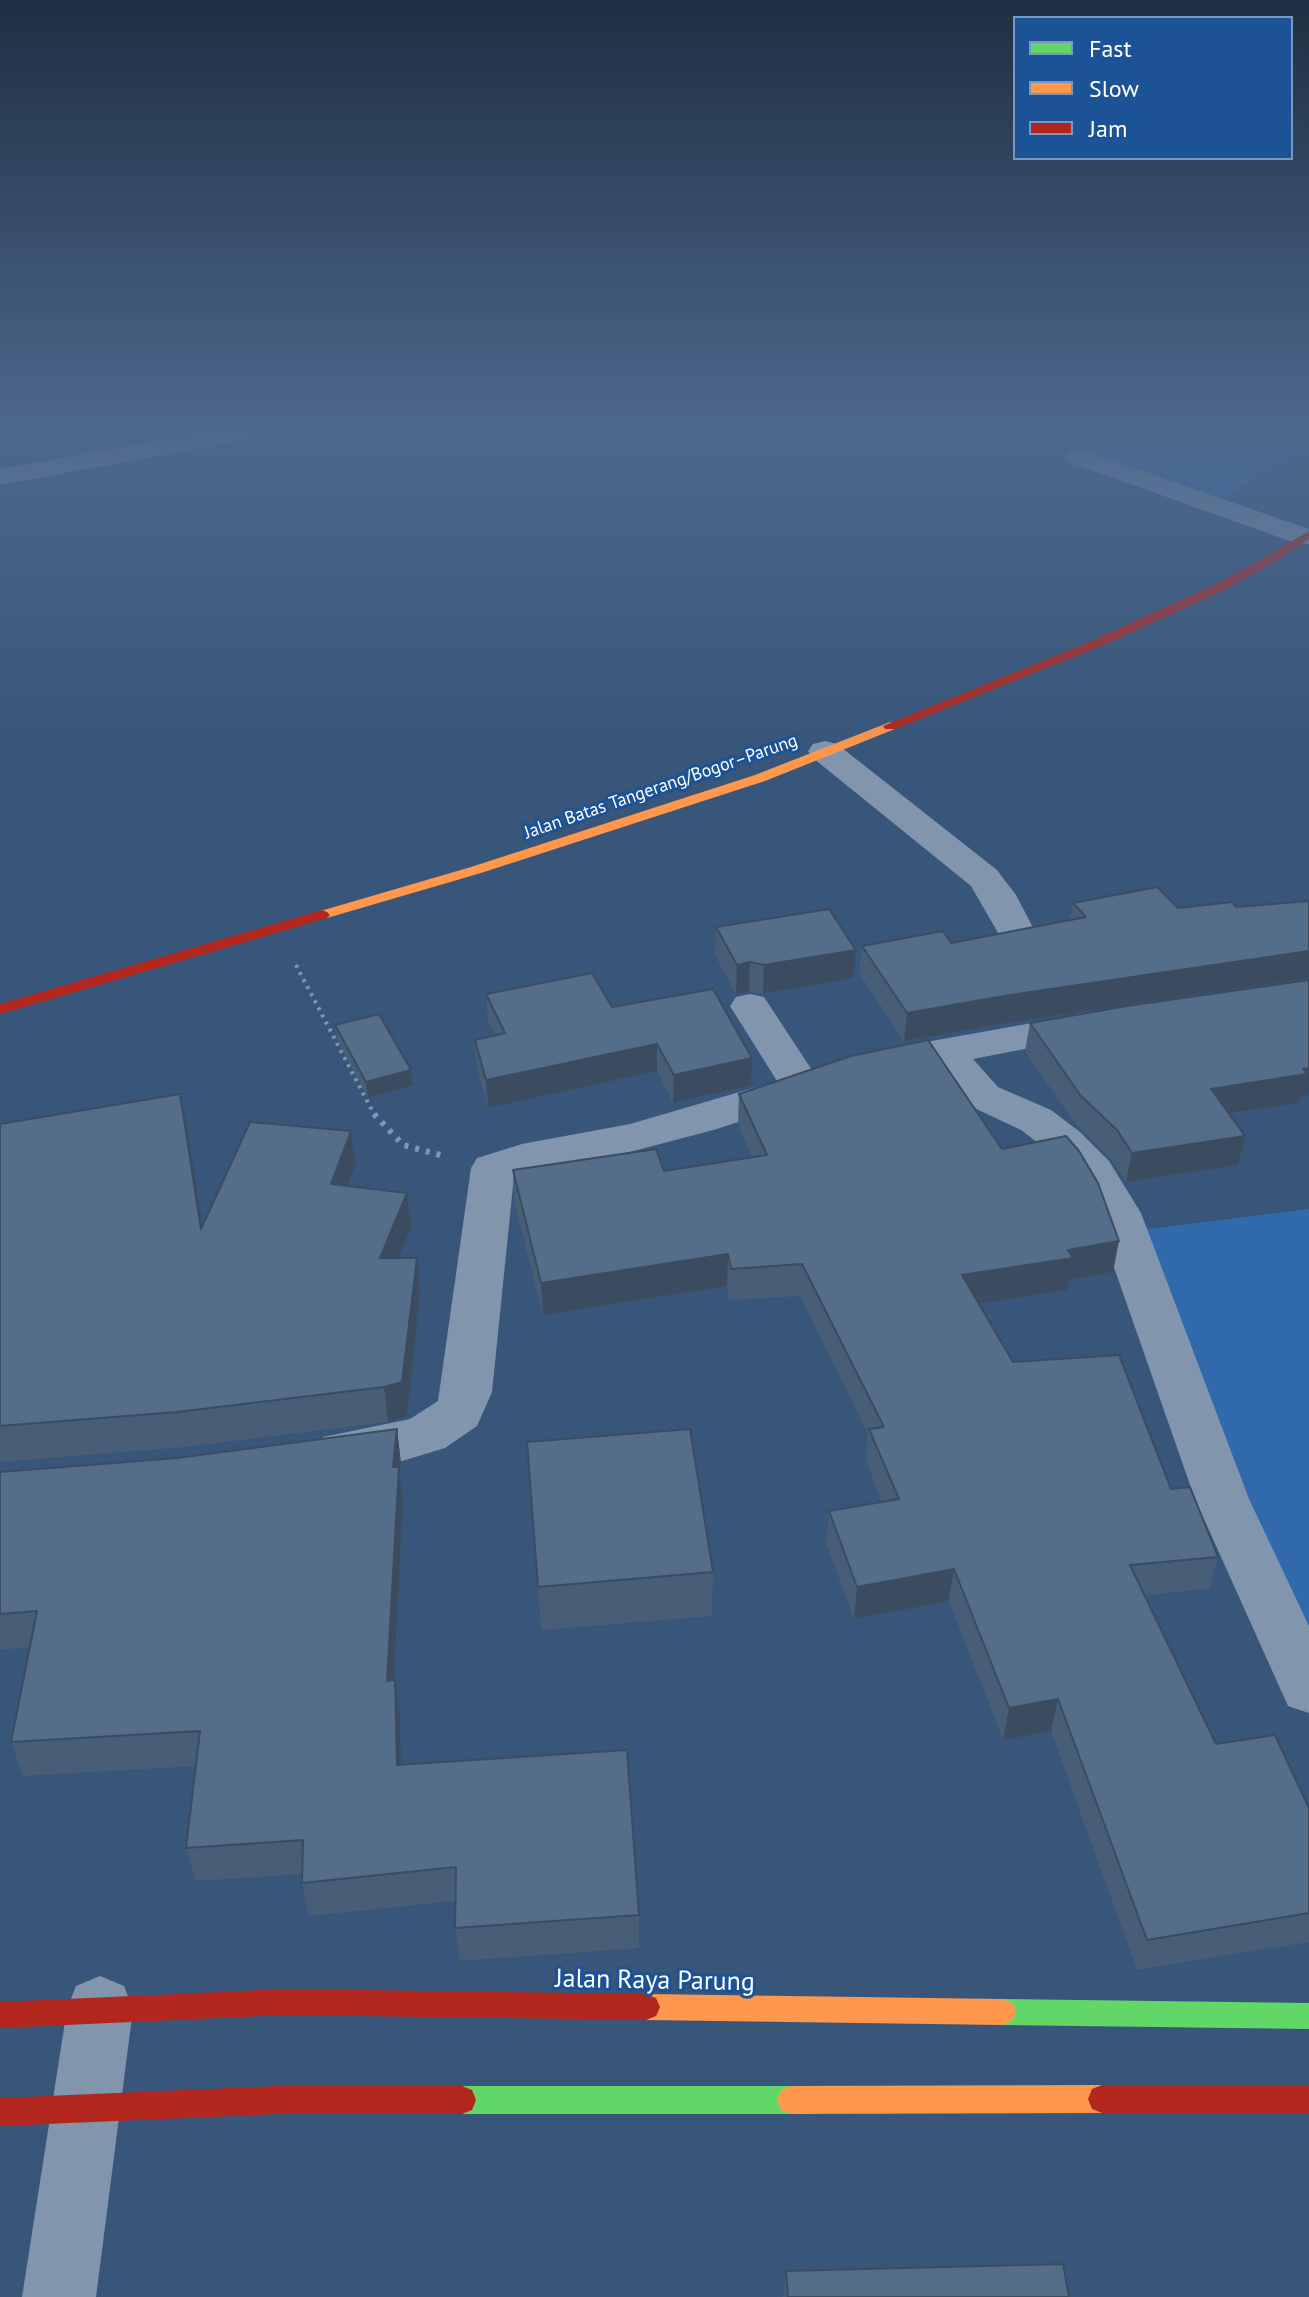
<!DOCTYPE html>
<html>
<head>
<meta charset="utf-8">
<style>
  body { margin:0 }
  #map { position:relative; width:1309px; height:2297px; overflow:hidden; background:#38567a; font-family:"PT Sans",sans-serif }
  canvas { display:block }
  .legend { position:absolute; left:1013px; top:16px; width:280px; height:144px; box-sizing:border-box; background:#1c5396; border:2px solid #7798c0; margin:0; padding:10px 14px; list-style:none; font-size:24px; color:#fff }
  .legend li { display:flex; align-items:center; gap:16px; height:40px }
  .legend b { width:40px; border:2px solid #7798c0 }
</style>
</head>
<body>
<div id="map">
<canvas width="1309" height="2297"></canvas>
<ul class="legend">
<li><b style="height:10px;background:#63d668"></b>Fast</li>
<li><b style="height:10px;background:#ff974d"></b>Slow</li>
<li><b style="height:10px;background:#b3261e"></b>Jam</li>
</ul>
</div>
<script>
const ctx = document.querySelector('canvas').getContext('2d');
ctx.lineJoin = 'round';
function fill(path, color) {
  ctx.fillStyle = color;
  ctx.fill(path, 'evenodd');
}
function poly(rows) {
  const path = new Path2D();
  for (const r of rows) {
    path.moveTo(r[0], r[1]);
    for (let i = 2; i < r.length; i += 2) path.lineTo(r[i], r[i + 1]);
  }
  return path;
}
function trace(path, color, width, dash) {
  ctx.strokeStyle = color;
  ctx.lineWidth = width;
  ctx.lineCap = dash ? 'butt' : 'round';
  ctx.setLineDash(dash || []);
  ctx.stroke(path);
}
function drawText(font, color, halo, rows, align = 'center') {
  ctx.font = font + ' "PT Sans",sans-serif';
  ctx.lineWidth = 6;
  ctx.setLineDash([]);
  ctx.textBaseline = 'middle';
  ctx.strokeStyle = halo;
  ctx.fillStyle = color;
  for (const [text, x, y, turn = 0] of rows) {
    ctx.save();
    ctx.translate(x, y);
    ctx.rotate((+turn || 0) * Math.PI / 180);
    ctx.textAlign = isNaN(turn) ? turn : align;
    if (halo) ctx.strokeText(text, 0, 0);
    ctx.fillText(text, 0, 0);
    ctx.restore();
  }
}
fill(poly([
  [1034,432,1309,432,1309,445,1221,500],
  [1309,1209,1309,1652,1133,1231]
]), '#316aac');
trace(poly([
  [296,965,375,1116]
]), '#8196ad', 4, [3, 5]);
trace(poly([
  [374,1114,403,1145,444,1156]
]), '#8196ad', 6, [4, 7]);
fill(poly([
  [208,432,261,432,258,437,249,439,0,485,0,469,208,432],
  [1078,449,1309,529,1309,544,1295,543,1069,462,1065,457,1069,452,1078,449],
  [825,741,837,744,997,870,1016,895,1038,937,1033,945,1019,949,1005,945,971,886,813,758,808,751,813,744,825,741],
  [750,994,764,997,823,1087,817,1096,717,1129,630,1152,514,1176,492,1392,477,1426,445,1448,389,1465,341,1471,323,1465,315,1451,323,1437,410,1419,438,1401,471,1168,477,1158,522,1144,630,1124,777,1081,730,1006,736,997,750,994],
  [1088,1013,1102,1016,1108,1025,1102,1034,973,1059,998,1087,1051,1110,1080,1132,1109,1161,1141,1213,1249,1499,1309,1626,1309,1713,1288,1706,1195,1499,1095,1213,1076,1180,1050,1152,1021,1130,968,1105,934,1066,876,1077,861,1073,855,1064,861,1055,876,1051,1088,1013],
  [100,1976,124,1986,133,2009,96,2297,22,2297,67,2009,76,1986,100,1976]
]), '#8196ad');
fill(poly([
  [1002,1999,1309,2003,1309,2029,1002,2025,992,2021,988,2012,992,2003,1002,1999],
  [462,2086,791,2086,801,2090,805,2100,801,2110,791,2114,462,2114,452,2110,448,2100,452,2090,462,2086]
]), '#63d668');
fill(poly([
  [890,722,897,726,895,729,765,781,481,873,327,918,317,918,314,915,317,912,471,867,755,775,890,722],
  [646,1994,1002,1999,1012,2003,1016,2012,1012,2021,1002,2025,646,2020,636,2016,632,2007,636,1998,646,1994],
  [1102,2085,1112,2089,1116,2099,1112,2109,1102,2113,791,2114,781,2110,777,2100,781,2090,791,2086,1102,2085]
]), '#ff974d');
fill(poly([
  [1309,531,1309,539,1283,557,1230,587,1106,644,895,729,885,729,883,726,1098,638,1222,581,1309,531],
  [322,910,327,912,330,915,327,918,0,1014,0,1004,322,910],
  [286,1989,646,1994,656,1998,660,2007,656,2016,646,2020,286,2015,0,2028,0,2002,286,1989],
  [1102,2085,1309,2085,1309,2113,1102,2113,1092,2109,1088,2099,1092,2089,1102,2085],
  [279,2086,462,2086,472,2090,476,2100,472,2110,462,2114,279,2114,0,2126,0,2098,279,2086]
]), '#b3261e');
fill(poly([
  [1157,887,1006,1023,904,1041,859,973,862,946,951,943,1070,920,1073,903],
  [716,927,853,978,763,994,749,991,736,994,715,955],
  [486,994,612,1007,751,1085,673,1103,657,1071,488,1108,477,1067,475,1040,495,1035,488,1021],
  [1030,1023,1301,1096,1299,1103,1229,1114,1238,1165,1126,1182,1111,1159,1076,1125,1025,1051],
  [335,1025,413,1085,368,1098,337,1040],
  [180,1094,187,1127,202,1227,356,1165,348,1186,407,1193,411,1227,399,1258,420,1293,407,1417,388,1422,185,1447,0,1462,0,1124],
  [739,1094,1002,1149,1113,1272,1069,1280,1067,1290,979,1304,1013,1362,1171,1489,1218,1557,1209,1589,1144,1595,1216,1744,1309,1808,1309,1942,1137,1970,1051,1731,1003,1740,949,1601,854,1619,826,1543,829,1511,882,1502,866,1461,868,1434,800,1296,729,1300,727,1286,543,1315,514,1201,513,1170,664,1171,752,1157,738,1125],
  [397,1429,401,1464,400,1476,403,1502,394,1681,400,1715,401,1765,639,1915,639,1948,460,1961,455,1928,455,1901,309,1916,302,1883,302,1874,196,1881,186,1848,196,1766,23,1776,11,1742,29,1647,0,1650,0,1472,177,1458],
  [527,1442,713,1572,712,1616,541,1630],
  [786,2271,1069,2297,783,2297]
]), '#485e76');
fill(poly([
  [856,950,853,978,763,994,764,965],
  [1309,951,1309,978,1006,1023,904,1041,907,1013,1010,995],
  [750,962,749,991,736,994,737,965],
  [657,1044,657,1071,488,1108,486,1080],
  [752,1058,751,1085,673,1103,674,1075],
  [1309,1068,1309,1095,1301,1096,1299,1103,1204,1117,1211,1089],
  [411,1070,413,1085,368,1098,366,1082],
  [180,1094,187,1127,208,1264,201,1229],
  [351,1131,356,1165,335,1218,331,1184],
  [1245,1136,1238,1165,1126,1182,1132,1153],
  [407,1193,411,1227,385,1293,380,1258],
  [1119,1241,1113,1272,1069,1280,1067,1290,958,1307,962,1275,1068,1250],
  [728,1254,727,1286,543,1315,541,1283],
  [417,1258,420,1293,407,1417,388,1422,384,1387],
  [397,1429,401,1464,400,1476,403,1502,392,1716,387,1681,393,1467],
  [954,1569,949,1601,854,1619,857,1587],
  [395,1680,400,1715,402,1800,397,1765],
  [1058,1699,1051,1731,1003,1740,1009,1708]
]), '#3b4c60');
const building = poly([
  [1157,887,1178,908,1232,902,1236,907,1309,901,1309,951,1010,995,907,1013,862,946,943,931,951,943,1086,917,1073,903,1157,887],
  [829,909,856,950,764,965,750,962,737,965,716,927,829,909],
  [592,973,612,1007,713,989,752,1058,674,1075,657,1044,486,1080,475,1040,505,1033,486,994,592,973],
  [1309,980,1309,1068,1303,1069,1307,1074,1211,1089,1245,1136,1132,1153,1117,1130,1081,1096,1030,1023,1127,1006,1309,980],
  [379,1014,411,1070,366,1082,335,1025,379,1014],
  [928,1040,1002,1149,1066,1136,1079,1151,1098,1183,1119,1241,1068,1250,1073,1258,962,1275,1013,1362,1119,1355,1171,1489,1190,1487,1218,1557,1130,1565,1216,1744,1275,1735,1309,1808,1309,1913,1147,1940,1058,1699,1009,1708,954,1569,857,1587,829,1511,899,1499,869,1429,884,1427,802,1264,731,1269,728,1254,541,1283,513,1170,656,1149,664,1171,767,1155,739,1094,851,1056,928,1040],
  [180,1094,201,1229,250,1122,351,1131,331,1184,407,1193,380,1258,417,1258,402,1382,384,1387,177,1412,0,1426,0,1124,180,1094],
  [397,1429,393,1467,399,1467,387,1681,395,1680,397,1765,627,1750,639,1915,455,1928,456,1867,302,1883,303,1840,186,1848,200,1731,11,1742,37,1611,0,1614,0,1472,177,1458,397,1429],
  [690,1429,713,1572,538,1587,527,1442,690,1429],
  [1063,2264,1069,2297,788,2297,786,2271,1063,2264]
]);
fill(building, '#546d89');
trace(building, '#3b4c60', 2);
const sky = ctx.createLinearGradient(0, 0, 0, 753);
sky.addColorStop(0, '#1f2f43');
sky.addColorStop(0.57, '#4d688d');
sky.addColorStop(1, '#4d688d00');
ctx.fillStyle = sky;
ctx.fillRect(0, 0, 1309, 753);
drawText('18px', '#fff', '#1c5396', [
  ["Jalan Batas Tangerang/Bogor–Parung",661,787,-19]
]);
drawText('26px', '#fff', '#1c5396', [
  ["Jalan Raya Parung",655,1981,1]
]);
</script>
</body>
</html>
